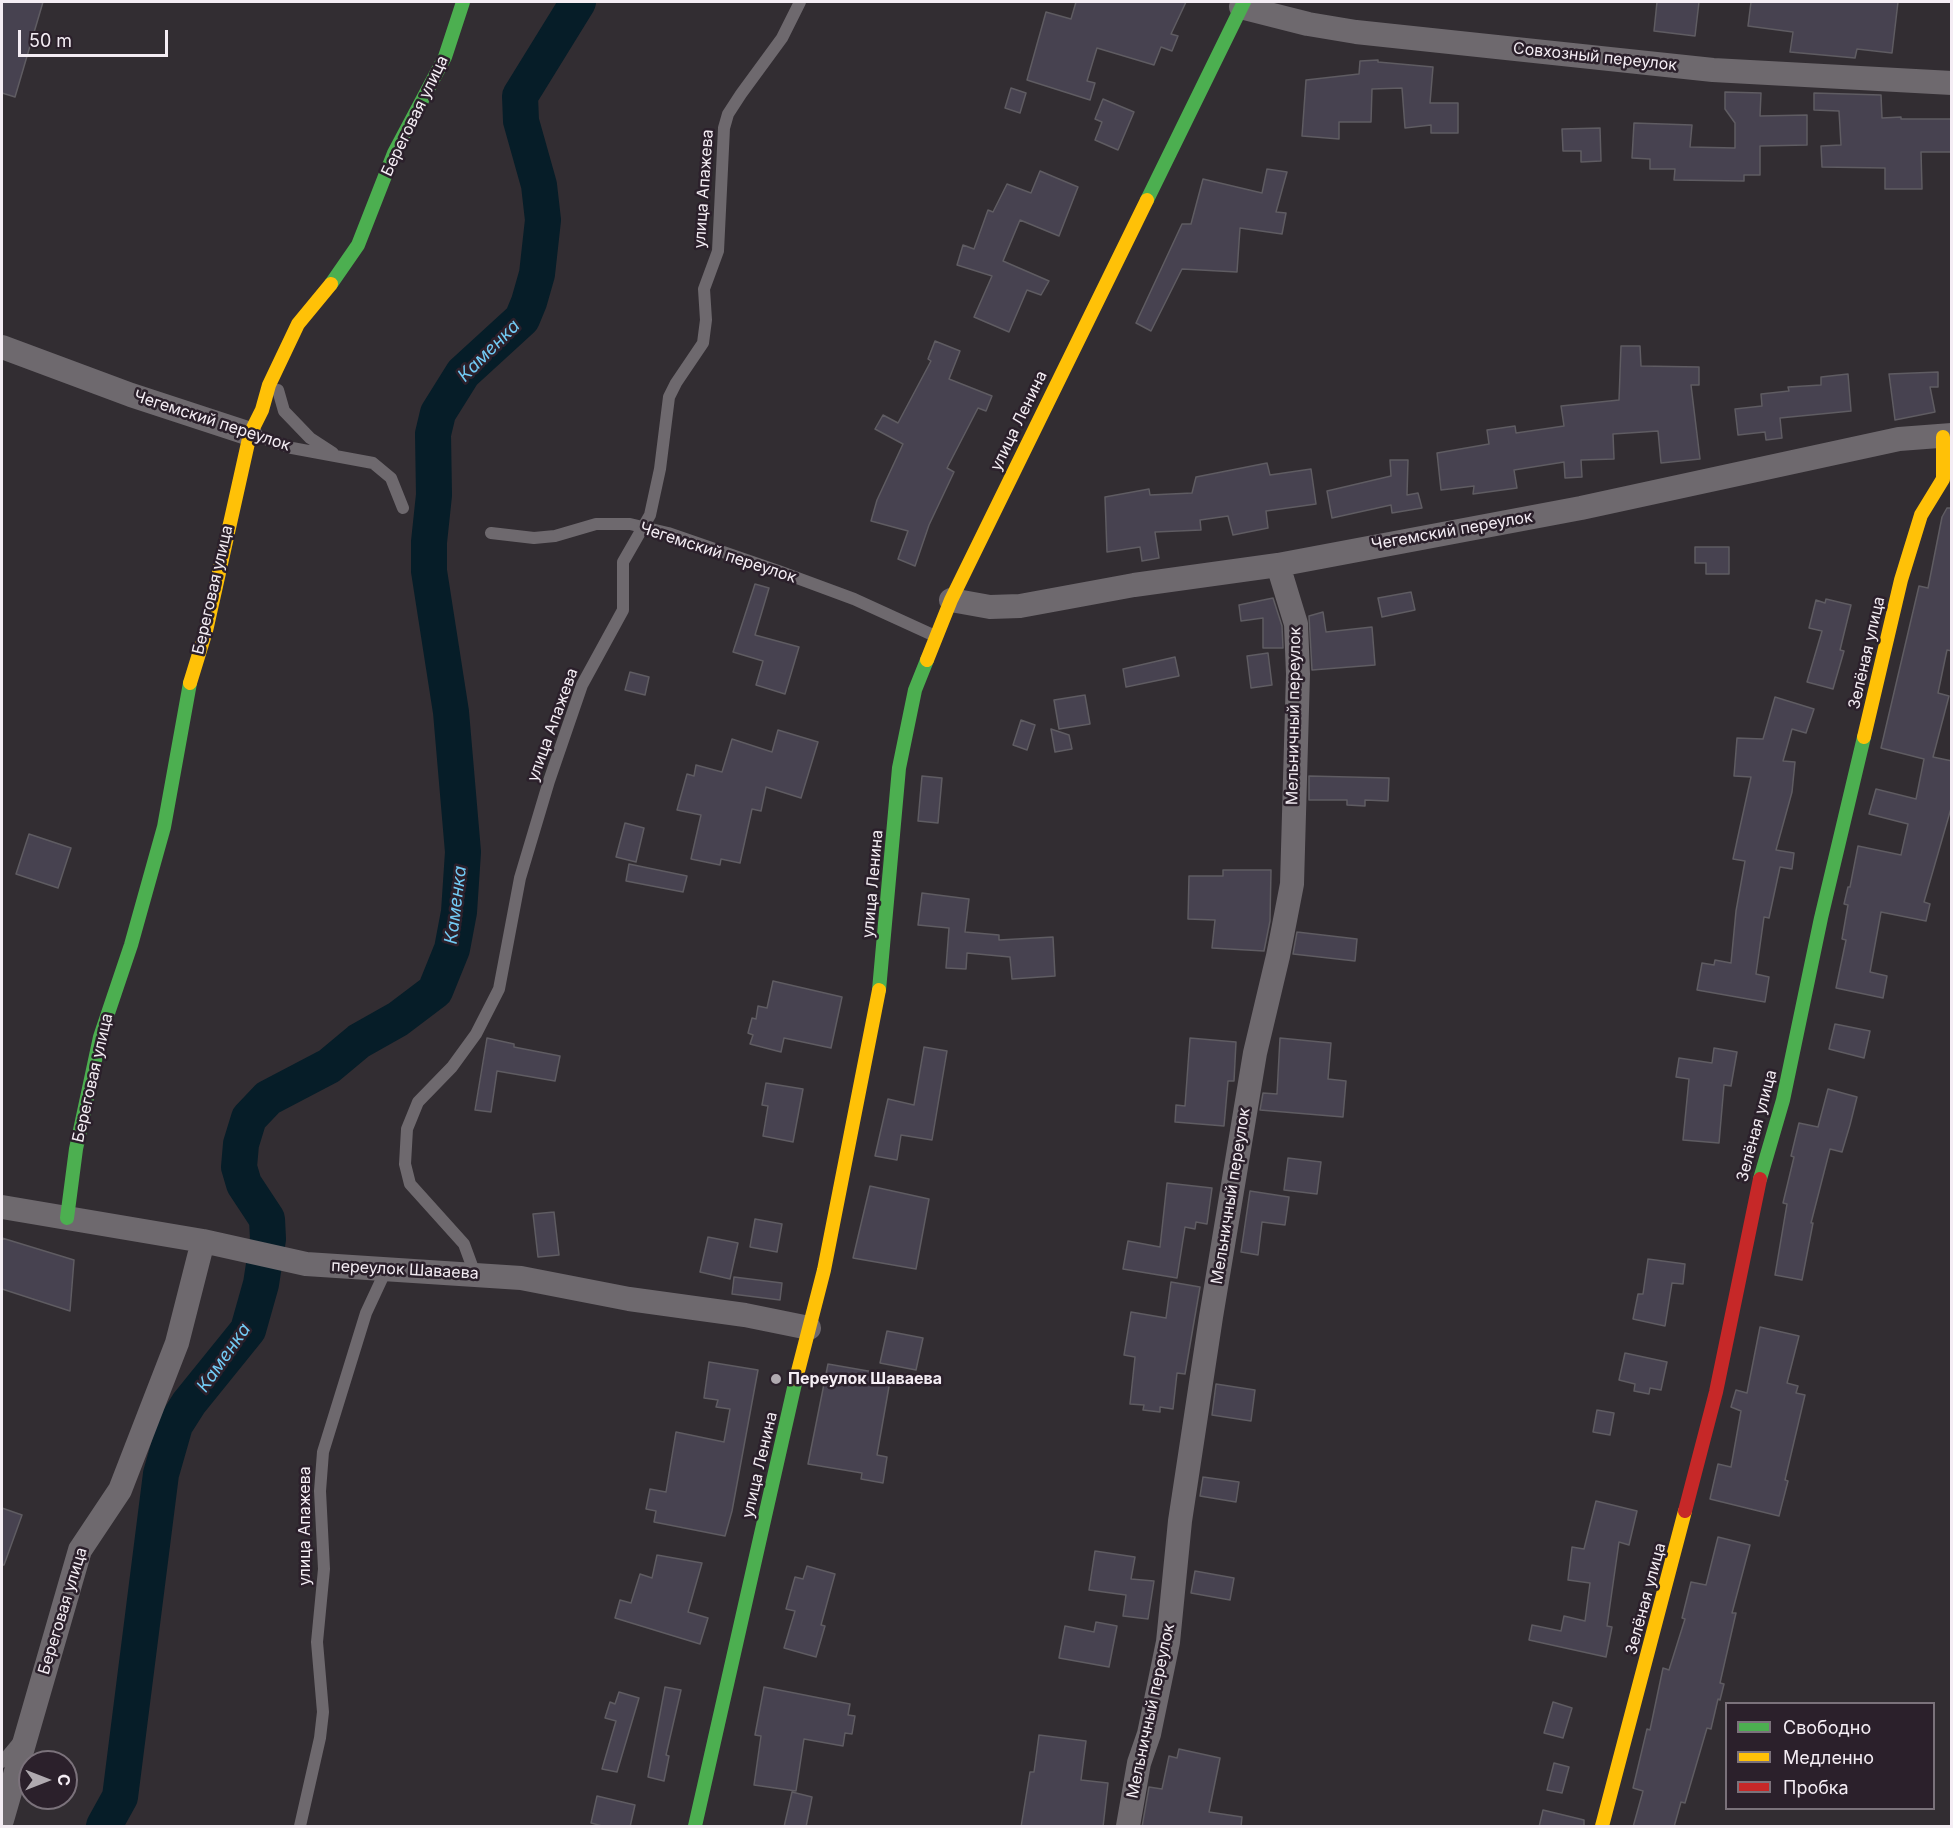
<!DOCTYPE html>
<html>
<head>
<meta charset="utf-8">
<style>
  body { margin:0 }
  #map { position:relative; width:1953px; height:1828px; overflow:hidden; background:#322d32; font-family:Inter,sans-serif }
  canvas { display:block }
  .frame { position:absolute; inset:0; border:3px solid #f4edf4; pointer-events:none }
  .legend { position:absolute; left:1725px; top:1702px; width:210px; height:108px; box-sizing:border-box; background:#2b202b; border:2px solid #7b727b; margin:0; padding:8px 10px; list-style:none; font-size:18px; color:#f4edf4 }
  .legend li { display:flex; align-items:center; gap:12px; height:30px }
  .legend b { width:30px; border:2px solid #7b727b }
  .north { position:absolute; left:18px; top:1750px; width:60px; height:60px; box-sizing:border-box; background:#2b202b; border:2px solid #7b727b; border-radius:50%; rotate:90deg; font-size:16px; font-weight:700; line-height:24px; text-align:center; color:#f4edf4 }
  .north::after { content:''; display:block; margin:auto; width:21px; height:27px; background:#b0aab0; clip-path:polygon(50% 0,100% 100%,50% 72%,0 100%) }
  .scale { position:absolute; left:18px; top:30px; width:150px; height:27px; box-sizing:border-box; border:3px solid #f4edf4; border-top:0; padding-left:8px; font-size:18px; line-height:21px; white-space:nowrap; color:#f4edf4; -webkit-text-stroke:4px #2b202b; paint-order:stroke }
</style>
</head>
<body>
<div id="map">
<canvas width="1953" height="1828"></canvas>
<div class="frame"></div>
<ul class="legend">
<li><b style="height:8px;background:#4caf50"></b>Свободно</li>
<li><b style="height:8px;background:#ffc107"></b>Медленно</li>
<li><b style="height:8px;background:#c62828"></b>Пробка</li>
</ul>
<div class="north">С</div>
<div class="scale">50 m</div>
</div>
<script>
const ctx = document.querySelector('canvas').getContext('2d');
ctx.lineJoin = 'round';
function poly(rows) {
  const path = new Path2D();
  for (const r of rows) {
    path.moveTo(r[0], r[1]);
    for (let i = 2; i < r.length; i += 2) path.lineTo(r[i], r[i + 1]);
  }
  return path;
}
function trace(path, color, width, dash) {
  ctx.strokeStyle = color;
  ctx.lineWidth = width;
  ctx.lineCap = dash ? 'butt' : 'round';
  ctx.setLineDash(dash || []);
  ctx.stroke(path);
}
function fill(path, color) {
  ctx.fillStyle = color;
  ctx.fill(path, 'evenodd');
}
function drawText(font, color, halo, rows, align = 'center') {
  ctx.font = font + ' Inter,sans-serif';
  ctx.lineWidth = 5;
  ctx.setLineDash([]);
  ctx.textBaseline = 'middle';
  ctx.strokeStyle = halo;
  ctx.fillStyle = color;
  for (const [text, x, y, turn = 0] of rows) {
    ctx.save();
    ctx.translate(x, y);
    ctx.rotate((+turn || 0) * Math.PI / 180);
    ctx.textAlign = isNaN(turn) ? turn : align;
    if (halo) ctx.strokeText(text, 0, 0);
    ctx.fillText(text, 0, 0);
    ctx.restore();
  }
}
trace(poly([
  [104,1826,120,1797,161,1474,175,1425,189,1403,248,1330,261,1284,268,1239,267,1219,244,1184,239,1167,241,1144,249,1118,268,1098,329,1066,359,1041,398,1019,435,991,452,949,459,912,463,852,451,712,429,571,429,542,434,495,433,434,438,413,463,373,522,319,529,302,537,274,543,220,539,185,521,121,520,96,578,2]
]), '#061d28', 36);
const building = poly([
  [2,2,43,2,15,97,2,93,2,2],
  [1076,2,1186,2,1171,34,1178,36,1172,51,1161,47,1154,65,1097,48,1087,81,1095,83,1090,100,1027,80,1046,12,1071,19,1076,2],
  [1657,2,1699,2,1695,36,1654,31,1657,2],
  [1751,2,1898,2,1892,53,1857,49,1855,58,1790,52,1793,32,1748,26,1751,2],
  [1378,60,1378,62,1433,67,1430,103,1458,103,1458,133,1431,133,1431,125,1405,128,1402,88,1372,89,1371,122,1339,122,1339,139,1302,136,1306,80,1359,74,1360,61,1378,60],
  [1011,88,1026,93,1020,113,1005,108,1011,88],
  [1725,92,1761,93,1760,116,1807,115,1807,145,1760,146,1760,175,1744,175,1744,181,1674,180,1675,169,1650,169,1650,159,1632,158,1634,123,1692,125,1690,147,1735,148,1735,123,1725,109,1725,92],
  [1814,93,1881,95,1882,118,1901,117,1901,119,1952,119,1952,152,1921,152,1922,189,1885,189,1885,168,1822,167,1821,146,1841,145,1839,111,1814,110,1814,93],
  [1103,99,1134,112,1118,150,1095,140,1102,122,1095,119,1103,99],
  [1600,128,1601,161,1581,162,1581,151,1563,151,1562,129,1600,128],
  [1267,169,1287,172,1276,212,1286,213,1282,234,1240,228,1237,272,1182,269,1151,331,1136,323,1182,224,1191,224,1203,179,1262,193,1267,169],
  [1040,171,1078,187,1059,236,1020,220,1003,261,1049,281,1041,295,1027,290,1009,332,974,317,992,276,957,265,963,245,974,249,988,210,993,212,1007,184,1031,193,1040,171],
  [935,341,960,351,949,379,992,396,986,411,978,408,947,468,954,472,929,525,915,566,898,559,908,531,871,521,877,500,903,444,875,429,883,415,898,423,931,361,928,359,935,341],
  [1621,346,1640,346,1641,366,1699,367,1699,385,1691,385,1700,459,1661,463,1658,431,1613,434,1614,459,1581,460,1582,477,1565,478,1564,462,1514,470,1517,488,1473,494,1474,486,1441,490,1437,453,1489,444,1487,430,1515,426,1516,433,1564,426,1561,406,1619,400,1621,346],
  [1938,372,1938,387,1930,387,1935,412,1895,420,1889,374,1938,372],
  [1848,374,1851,411,1780,418,1782,438,1766,440,1765,432,1738,435,1735,409,1762,406,1761,394,1789,391,1788,387,1821,385,1821,377,1848,374],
  [1390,460,1408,460,1407,495,1418,493,1422,508,1392,513,1391,505,1332,518,1327,491,1391,476,1390,460],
  [1267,463,1270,475,1311,469,1316,504,1266,511,1268,528,1233,535,1228,516,1200,520,1201,530,1155,532,1159,558,1142,561,1140,547,1107,552,1105,497,1149,489,1150,495,1192,493,1196,477,1267,463],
  [1947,508,1952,508,1952,651,1947,650,1938,693,1949,696,1933,757,1952,761,1952,805,1924,902,1930,904,1926,921,1881,912,1870,972,1887,976,1883,998,1836,988,1846,940,1842,939,1848,905,1844,904,1848,887,1850,887,1858,846,1901,855,1908,824,1869,814,1876,789,1916,799,1924,759,1881,748,1919,586,1928,588,1942,517,1947,508],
  [1695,547,1729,547,1729,574,1706,574,1706,563,1695,563,1695,547],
  [755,584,769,588,755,635,799,647,785,694,756,685,763,661,733,652,755,584],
  [1411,592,1415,610,1382,617,1378,598,1411,592],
  [1273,598,1282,626,1283,648,1263,648,1263,618,1241,621,1239,605,1273,598],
  [1826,599,1851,605,1840,650,1844,651,1833,689,1807,682,1822,631,1809,628,1816,600,1825,603,1826,599],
  [1323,612,1326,632,1372,627,1375,665,1312,670,1309,616,1323,612],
  [1268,653,1272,685,1251,688,1247,656,1268,653],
  [1175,657,1179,676,1126,687,1123,669,1175,657],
  [630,672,649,677,645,695,625,690,630,672],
  [1085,695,1090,724,1059,729,1054,700,1085,695],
  [1775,697,1814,709,1806,733,1792,729,1783,761,1795,762,1792,792,1776,850,1794,853,1792,869,1780,867,1769,918,1764,917,1756,974,1769,977,1765,1002,1697,990,1702,963,1714,965,1715,960,1731,963,1736,911,1745,861,1733,859,1751,777,1734,776,1737,738,1763,739,1775,697],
  [1021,720,1035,725,1027,750,1013,745,1021,720],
  [1051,729,1069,735,1072,749,1055,752,1051,729],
  [778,730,818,742,801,798,766,787,761,811,752,809,740,863,721,859,720,865,691,859,701,815,677,810,687,774,694,776,696,765,722,772,732,739,772,752,778,730],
  [922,776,942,778,938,823,918,821,922,776],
  [1309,776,1389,778,1388,801,1365,800,1365,806,1347,805,1347,800,1309,800,1309,776],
  [625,823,644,828,636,862,616,857,625,823],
  [29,834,71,848,58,888,16,874,29,834],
  [629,864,687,876,683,892,626,881,629,864],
  [1223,870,1271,870,1270,921,1264,951,1212,948,1215,920,1188,919,1189,876,1223,876,1223,870],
  [922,893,969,899,965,932,999,935,999,940,1053,937,1055,976,1012,979,1010,957,967,953,966,969,946,968,949,928,918,925,922,893],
  [1297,932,1357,939,1355,961,1293,954,1297,932],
  [773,981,842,997,831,1048,784,1038,781,1052,750,1044,753,1035,748,1033,752,1018,756,1019,758,1006,767,1008,773,981],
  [1835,1024,1870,1031,1864,1058,1829,1049,1835,1024],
  [487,1038,514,1044,514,1047,560,1056,555,1081,497,1071,491,1112,475,1110,487,1038],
  [1190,1038,1236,1042,1234,1081,1228,1081,1224,1126,1175,1122,1176,1105,1185,1106,1190,1038],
  [1280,1038,1331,1043,1328,1079,1346,1081,1343,1117,1260,1110,1263,1093,1277,1094,1280,1038],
  [924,1047,947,1051,932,1140,901,1135,897,1160,875,1156,888,1099,914,1105,924,1047],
  [1714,1048,1737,1052,1731,1086,1724,1085,1719,1143,1683,1140,1689,1079,1676,1077,1679,1058,1712,1063,1714,1048],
  [766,1083,803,1089,793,1142,763,1136,768,1106,762,1105,766,1083],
  [1828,1089,1857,1097,1850,1125,1842,1152,1830,1149,1811,1223,1813,1223,1802,1280,1775,1275,1787,1204,1783,1203,1794,1157,1791,1156,1799,1123,1818,1127,1828,1089],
  [1288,1158,1321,1162,1317,1194,1284,1190,1288,1158],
  [1167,1183,1212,1188,1207,1224,1196,1222,1195,1229,1185,1227,1177,1278,1123,1269,1128,1241,1160,1247,1167,1183],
  [870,1186,929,1199,916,1269,853,1258,870,1186],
  [1250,1191,1289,1197,1285,1225,1262,1222,1258,1255,1241,1252,1250,1191],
  [554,1212,559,1255,538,1257,533,1214,554,1212],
  [755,1219,782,1224,777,1252,750,1247,755,1219],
  [708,1237,738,1243,730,1279,700,1272,708,1237],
  [2,1238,74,1260,70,1311,2,1289,2,1238],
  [1648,1259,1685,1264,1683,1284,1672,1283,1665,1326,1633,1319,1638,1294,1643,1294,1648,1259],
  [734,1277,782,1283,780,1300,732,1294,734,1277],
  [1171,1282,1200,1287,1185,1374,1177,1373,1173,1409,1160,1407,1160,1412,1143,1410,1144,1405,1130,1404,1135,1357,1124,1355,1131,1312,1166,1318,1171,1282],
  [1760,1327,1799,1336,1787,1383,1798,1386,1796,1393,1805,1395,1785,1480,1788,1481,1779,1516,1710,1499,1718,1464,1731,1467,1741,1411,1731,1407,1736,1390,1747,1393,1760,1327],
  [887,1331,923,1338,916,1370,880,1363,887,1331],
  [1625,1353,1667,1362,1661,1390,1650,1388,1649,1394,1634,1391,1635,1384,1619,1380,1625,1353],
  [709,1362,758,1370,732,1511,725,1536,654,1522,656,1511,646,1509,650,1489,666,1492,676,1432,724,1442,730,1409,716,1407,718,1400,704,1398,709,1362],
  [828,1364,891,1375,877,1455,887,1457,883,1483,861,1479,862,1473,808,1464,828,1364],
  [1216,1384,1255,1390,1251,1421,1212,1415,1216,1384],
  [1597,1410,1614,1413,1610,1435,1593,1432,1597,1410],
  [1203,1477,1239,1482,1236,1502,1200,1496,1203,1477],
  [1596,1501,1637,1511,1629,1545,1619,1542,1607,1626,1612,1627,1606,1657,1529,1640,1532,1625,1561,1631,1564,1616,1585,1621,1590,1583,1568,1580,1572,1547,1584,1549,1596,1501],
  [2,1508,22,1515,4,1565,2,1565,2,1508],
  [1718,1537,1750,1545,1732,1613,1736,1613,1720,1683,1724,1684,1720,1700,1718,1699,1711,1729,1707,1728,1685,1803,1681,1802,1674,1827,1633,1827,1643,1791,1633,1788,1647,1729,1650,1730,1663,1668,1669,1670,1685,1619,1682,1618,1691,1582,1706,1585,1718,1537],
  [1095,1551,1135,1557,1131,1579,1154,1581,1148,1619,1123,1616,1126,1595,1089,1590,1095,1551],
  [657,1555,702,1563,688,1612,708,1618,700,1644,615,1618,620,1600,631,1603,640,1574,652,1578,657,1555],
  [807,1566,835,1574,821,1625,825,1626,816,1657,784,1648,795,1611,786,1609,795,1577,803,1579,807,1566],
  [1195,1571,1234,1578,1230,1600,1191,1593,1195,1571],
  [1096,1622,1117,1626,1109,1667,1059,1658,1065,1626,1094,1632,1096,1622],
  [665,1687,681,1690,666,1755,669,1756,664,1781,648,1777,665,1687],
  [764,1687,850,1704,848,1715,855,1716,852,1734,845,1733,843,1746,804,1739,796,1791,754,1785,761,1736,755,1735,764,1687],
  [619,1692,639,1698,617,1772,602,1769,616,1721,605,1718,610,1702,615,1704,619,1692],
  [1553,1702,1572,1708,1563,1738,1544,1733,1553,1702],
  [1039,1735,1086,1741,1081,1780,1108,1783,1103,1827,1021,1827,1030,1772,1034,1772,1039,1735],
  [1179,1749,1220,1758,1209,1812,1242,1817,1241,1827,1142,1827,1149,1787,1162,1789,1169,1756,1177,1758,1179,1749],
  [1554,1763,1569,1767,1562,1793,1547,1790,1554,1763],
  [792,1792,812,1797,806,1827,784,1827,792,1792],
  [597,1796,635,1805,630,1827,606,1827,591,1823,597,1796],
  [1543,1810,1584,1820,1584,1827,1539,1827,1543,1810]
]);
fill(building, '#474250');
trace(building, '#5f5c62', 1.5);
trace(poly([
  [278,390,284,411,310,438,333,453],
  [251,434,292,448,373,463,391,478,403,508],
  [491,533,534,538,555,536,596,524,630,524,668,533,781,572,854,599,935,636],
  [475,1274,464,1244,410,1184,405,1164,407,1129,418,1102,452,1067,476,1034,499,989,520,878,549,781,582,685,623,610,623,562,650,515,660,469,669,397,676,383,703,343,706,320,704,289,718,251,724,128,728,114,741,94,782,38,800,2],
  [2,1762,21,1739],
  [300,1826,320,1738,323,1712,317,1642,324,1569,320,1491,323,1452,366,1313,386,1270]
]), '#6e696e', 12);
trace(poly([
  [1241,7,1308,24,1356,32,1713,70,1952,83],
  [2,347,131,395,250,434],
  [951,600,990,607,1020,606,1134,585,1278,565,1581,508,1899,439,1952,435],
  [2,1207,203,1241,306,1264,521,1278,629,1299,745,1315,809,1328],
  [2,1820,80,1550,120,1490,177,1343,203,1241],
  [1128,1826,1139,1763,1149,1734,1168,1642,1180,1521,1211,1317,1255,1053,1278,956,1292,884,1298,674,1296,624,1278,565]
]), '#6e696e', 24);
trace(poly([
  [1147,200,1244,2],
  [331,284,358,245,394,153,445,57,463,2],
  [879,990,899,768,915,690,927,660],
  [1760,1179,1783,1100,1821,918,1864,737],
  [67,1218,76,1149,100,1037,131,945,164,827,190,683],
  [695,1826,796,1379]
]), '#4caf50', 14);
trace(poly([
  [927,660,951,600,1147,200],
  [190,683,206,631,250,434,262,410,269,385,298,324,331,284],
  [1864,737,1901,580,1921,515,1943,479,1943,437],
  [796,1379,824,1270,879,990],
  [1602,1826,1685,1511]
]), '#ffc107', 14);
trace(poly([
  [1685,1511,1716,1392,1760,1179]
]), '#c62828', 14);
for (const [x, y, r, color] of [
  [776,1379,6,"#b0aab0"]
]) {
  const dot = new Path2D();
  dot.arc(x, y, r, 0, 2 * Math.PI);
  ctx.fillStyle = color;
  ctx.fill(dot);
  trace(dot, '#2b202b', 2);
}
drawText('16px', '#f4edf4', '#2b202b', [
  ["Совхозный переулок",1595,57,6],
  ["Береговая улица",415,116,-64],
  ["улица Апажева",704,189,-86],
  ["Чегемский переулок",212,421,18],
  ["улица Ленина",1019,421,-64],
  ["Чегемский переулок",1452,531,-10],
  ["Чегемский переулок",718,553,18],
  ["Береговая улица",213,590,-77],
  ["Зелёная улица",1867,653,-77],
  ["Мельничный переулок",1294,716,-89],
  ["улица Апажева",553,725,-70],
  ["улица Ленина",873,884,-85],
  ["Береговая улица",93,1078,-77],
  ["Зелёная улица",1757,1126,-75],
  ["Мельничный переулок",1231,1196,-81],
  ["переулок Шаваева",405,1270,3],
  ["улица Ленина",760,1465,-77],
  ["улица Апажева",305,1526,-90],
  ["Зелёная улица",1646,1599,-75],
  ["Береговая улица",63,1611,-73],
  ["Мельничный переулок",1151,1711,-78]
]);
drawText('bold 16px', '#f4edf4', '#2b202b', [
  ["Переулок Шаваева",788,1379]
], 'left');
drawText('italic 18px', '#73cbf5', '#2b202b', [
  ["Каменка",489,351,-45],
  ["Каменка",456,905,-83],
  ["Каменка",224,1358,-55]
]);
</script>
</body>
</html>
